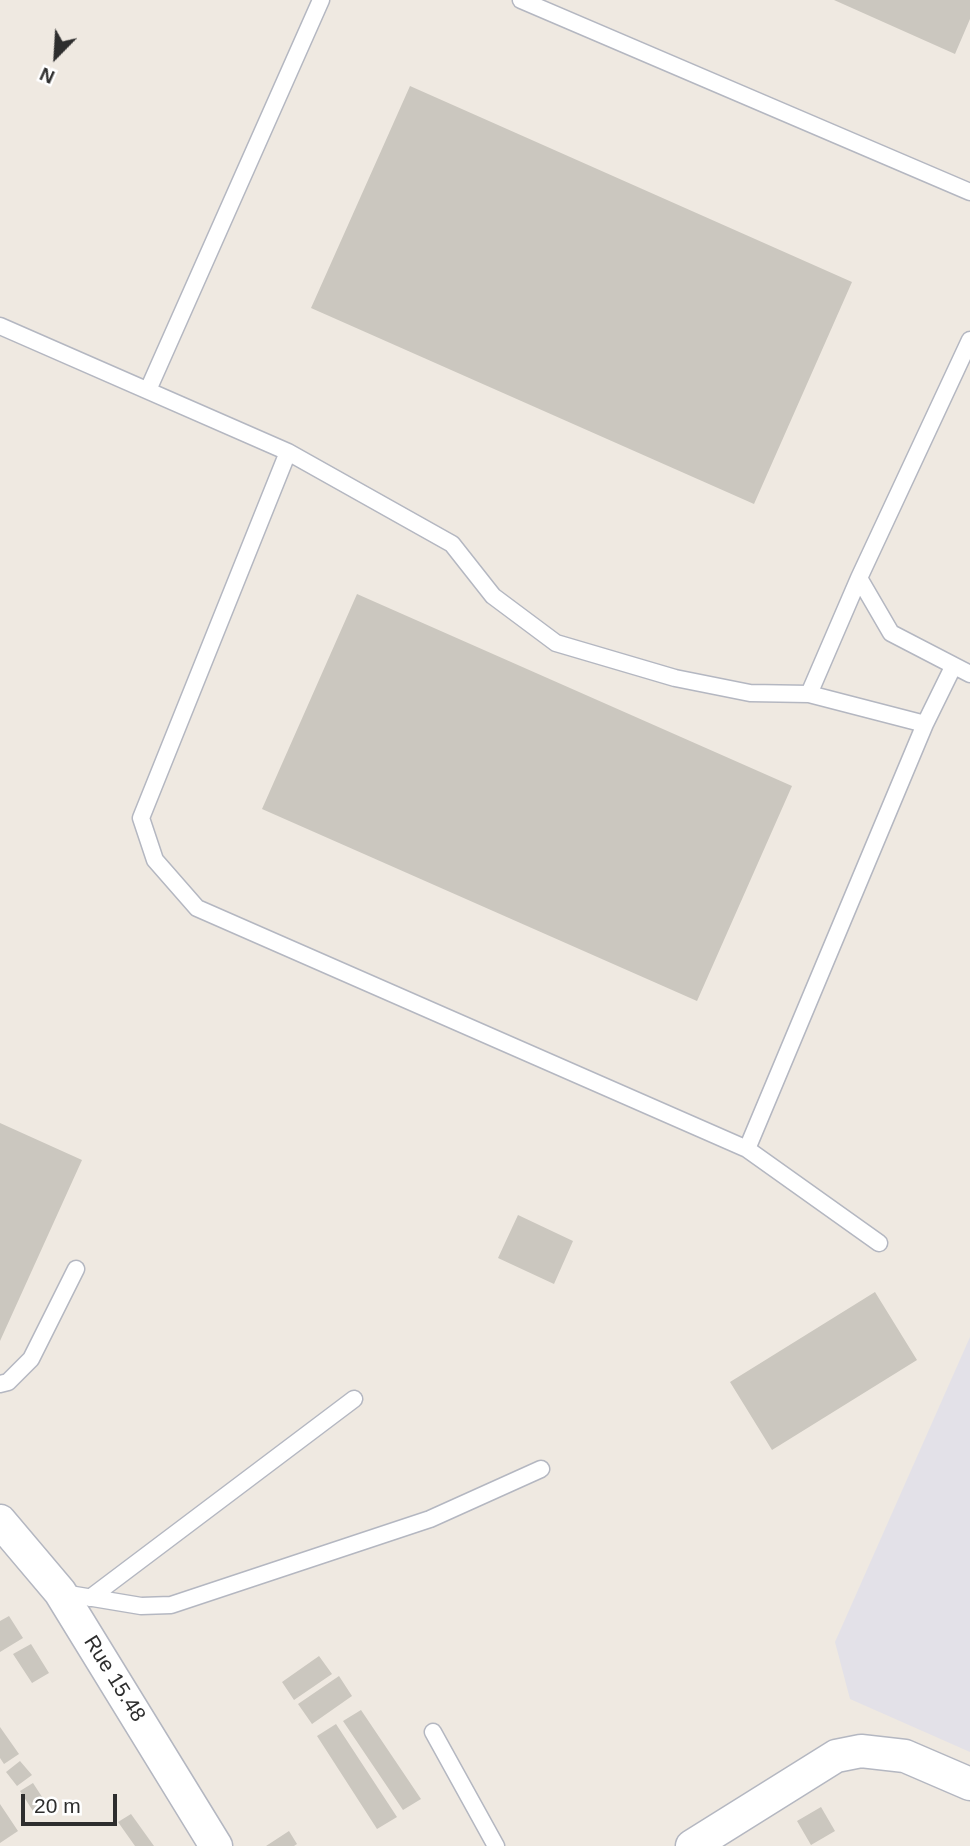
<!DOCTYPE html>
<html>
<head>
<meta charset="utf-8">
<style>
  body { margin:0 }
  #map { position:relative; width:970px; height:1846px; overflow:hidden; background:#efe9e1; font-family:Arial,sans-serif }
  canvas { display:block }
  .north { position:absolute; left:21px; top:21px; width:70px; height:70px; -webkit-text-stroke:5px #fff; paint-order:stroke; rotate:204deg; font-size:19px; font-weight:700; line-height:28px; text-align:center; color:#2e2e2e }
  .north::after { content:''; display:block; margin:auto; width:24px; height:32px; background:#2e2e2e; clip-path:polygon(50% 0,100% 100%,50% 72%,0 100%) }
  .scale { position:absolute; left:21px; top:1794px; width:96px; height:32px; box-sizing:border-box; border:4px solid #2e2e2e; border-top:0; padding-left:9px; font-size:21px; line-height:24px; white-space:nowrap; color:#2e2e2e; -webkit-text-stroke:5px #fff; paint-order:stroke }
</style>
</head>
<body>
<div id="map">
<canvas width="970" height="1846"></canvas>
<div class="north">N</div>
<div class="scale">20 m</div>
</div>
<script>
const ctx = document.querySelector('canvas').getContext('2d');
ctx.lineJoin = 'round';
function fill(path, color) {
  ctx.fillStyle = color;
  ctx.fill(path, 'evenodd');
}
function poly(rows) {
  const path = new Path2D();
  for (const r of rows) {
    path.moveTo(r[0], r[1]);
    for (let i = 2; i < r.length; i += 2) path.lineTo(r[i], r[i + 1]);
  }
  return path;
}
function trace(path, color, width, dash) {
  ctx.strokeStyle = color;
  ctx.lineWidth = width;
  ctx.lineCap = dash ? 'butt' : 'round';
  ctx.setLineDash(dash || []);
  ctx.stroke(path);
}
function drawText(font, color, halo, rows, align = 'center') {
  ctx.font = font + ' Arial,sans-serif';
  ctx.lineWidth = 5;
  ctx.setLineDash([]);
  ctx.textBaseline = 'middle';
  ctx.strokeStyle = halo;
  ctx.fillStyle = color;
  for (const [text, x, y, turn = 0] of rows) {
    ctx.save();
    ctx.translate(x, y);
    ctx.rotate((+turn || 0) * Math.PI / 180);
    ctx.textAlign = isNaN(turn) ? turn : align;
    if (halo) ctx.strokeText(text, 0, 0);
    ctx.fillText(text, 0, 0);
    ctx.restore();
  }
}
fill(poly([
  [970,1337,970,1752,850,1699,835,1642]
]), '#e3e1e8');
fill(poly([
  [834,0,970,0,970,19,955,54],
  [410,86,852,282,754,504,311,308],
  [357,594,792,786,697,1001,262,809],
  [0,1123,82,1160,0,1341],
  [518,1215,573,1241,554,1284,498,1258],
  [875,1292,917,1360,772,1450,730,1382],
  [9,1616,23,1638,0,1652,0,1621],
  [31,1644,49,1673,32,1683,13,1654],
  [319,1656,332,1674,294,1700,282,1682],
  [339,1676,352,1696,312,1724,298,1704],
  [361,1710,421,1799,403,1810,343,1721],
  [336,1724,397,1817,377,1829,317,1736],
  [0,1727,19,1754,4,1764,0,1758],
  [20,1761,32,1775,17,1786,6,1772],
  [33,1783,46,1803,33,1811,20,1791],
  [0,1804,18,1831,0,1843],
  [821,1807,835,1831,811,1845,797,1821],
  [131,1814,154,1846,135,1846,118,1822],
  [289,1831,297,1844,294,1846,266,1846]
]), '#cbc7bf');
const lane = poly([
  [521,0,970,192],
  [0,326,288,452,452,544,493,596,556,643,675,678,750,693,809,694,925,724],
  [148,390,321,0],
  [288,452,141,818,155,860,197,908,747,1149,879,1243],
  [859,578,891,633,970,674],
  [809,694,859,578,970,340],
  [747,1149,925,724,953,667],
  [0,1384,8,1382,31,1359,76,1269],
  [63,1593,141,1606,171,1605,430,1519,541,1469],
  [90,1598,354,1399],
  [433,1732,496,1846]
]);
const street = poly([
  [0,1521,60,1592,216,1846],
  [692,1846,836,1756,861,1751,905,1756,970,1784]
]);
trace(lane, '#b4b7c1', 19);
trace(street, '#b4b7c1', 35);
trace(lane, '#fff', 16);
trace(street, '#fff', 32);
drawText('21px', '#2e2e2e', '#fff', [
  ["Rue 15.48",114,1679,58]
]);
</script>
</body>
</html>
